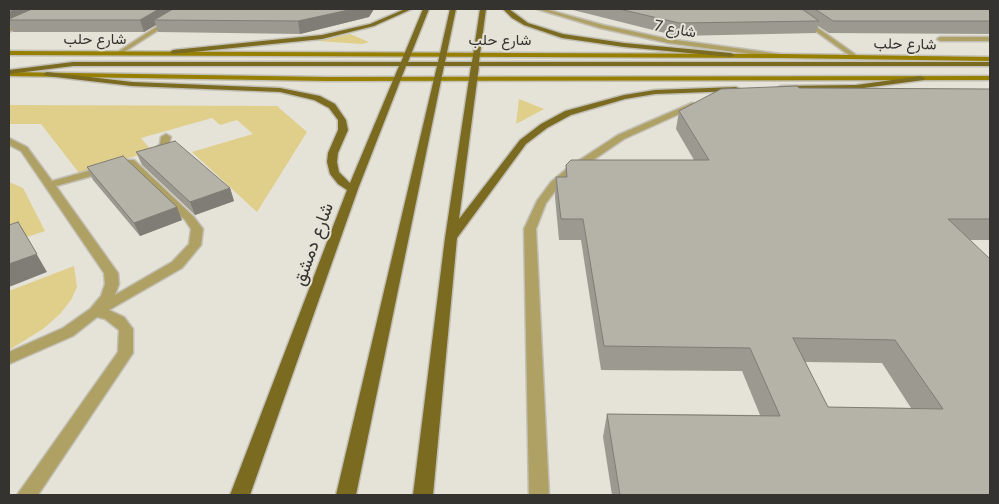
<!DOCTYPE html>
<html>
<head>
<meta charset="utf-8">
<style>
  body { margin:0 }
  #map { position:relative; width:999px; height:504px; overflow:hidden; background:#e5e2d7; font-family:Lato,sans-serif }
  canvas { display:block }
  .frame { position:absolute; inset:0; border:10px solid #34332f; pointer-events:none }
</style>
</head>
<body>
<div id="map">
<canvas width="999" height="504"></canvas>
<div class="frame"></div>
</div>
<script>
const ctx = document.querySelector('canvas').getContext('2d');
ctx.lineJoin = 'round';
function fill(path, color) {
  ctx.fillStyle = color;
  ctx.fill(path, 'evenodd');
}
function poly(rows) {
  const path = new Path2D();
  for (const r of rows) {
    path.moveTo(r[0], r[1]);
    for (let i = 2; i < r.length; i += 2) path.lineTo(r[i], r[i + 1]);
  }
  return path;
}
function trace(path, color, width, dash) {
  ctx.strokeStyle = color;
  ctx.lineWidth = width;
  ctx.lineCap = dash ? 'butt' : 'round';
  ctx.setLineDash(dash || []);
  ctx.stroke(path);
}
function drawText(font, color, halo, rows, align = 'center') {
  ctx.font = font + ' Lato,Vazirmatn,sans-serif';
  ctx.lineWidth = 4;
  ctx.setLineDash([]);
  ctx.textBaseline = 'middle';
  ctx.strokeStyle = halo;
  ctx.fillStyle = color;
  for (const [text, x, y, turn = 0] of rows) {
    ctx.save();
    ctx.translate(x, y);
    ctx.rotate((+turn || 0) * Math.PI / 180);
    ctx.textAlign = isNaN(turn) ? turn : align;
    if (halo) ctx.strokeText(text, 0, 0);
    ctx.fillText(text, 0, 0);
    ctx.restore();
  }
}
fill(poly([
  [350,34,369,42,362,44,318,41],
  [519,99,544,109,516,124],
  [9,105,277,106,307,132,257,212,192,152,253,134,237,120,220,125,212,118,141,138,152,151,79,173,41,124,9,124],
  [9,182,23,188,45,231,9,243],
  [74,266,77,287,71,300,60,314,43,329,9,350,9,291]
]), '#dfcf8b');
const lane = poly([
  [51,9,58,9,9,32,9,28,51,9],
  [184,9,191,9,121,54,116,53,184,9],
  [537,9,545,9,603,25,668,39,780,54,784,56,780,58,668,43,600,28,537,9],
  [785,9,791,9,859,57,853,58,785,9],
  [990,37,990,41,940,41,937,39,940,37,990,37],
  [692,103,699,105,624,139,577,171,559,186,546,203,536,229,549,495,529,495,524,229,537,201,551,182,569,167,618,135,692,103],
  [166,134,171,137,168,147,157,156,151,156,151,152,160,144,161,137,166,134],
  [9,138,27,147,52,181,106,166,111,169,110,171,56,186,118,273,119,284,115,295,172,262,189,244,191,229,185,220,126,164,126,160,134,160,193,216,203,229,201,245,182,268,109,310,124,317,133,329,133,353,38,495,17,495,118,352,119,330,105,319,97,317,73,336,9,364,9,352,63,328,90,309,101,296,105,284,104,273,21,151,9,145,9,138]
]);
const secondary = poly([
  [9,51,780,54,990,57,990,61,780,58,9,55,9,51],
  [9,72,327,77,990,76,990,80,327,81,9,76,9,72]
]);
const primary = poly([
  [405,9,412,9,374,26,322,39,173,54,170,52,173,50,322,35,370,24,405,9],
  [423,9,429,9,408,62,438,62,450,9,456,9,445,62,472,62,480,9,486,9,479,62,990,62,990,66,479,66,459,219,520,140,541,124,565,111,624,95,655,90,736,87,740,89,736,91,655,94,625,99,571,115,547,128,526,144,457,238,433,495,413,495,445,238,471,66,444,66,356,495,336,495,437,66,406,66,358,189,250,495,230,495,347,190,338,184,330,174,327,162,328,153,338,130,338,120,329,108,314,100,280,92,132,86,47,76,43,74,47,72,132,82,280,88,320,96,335,104,346,120,348,130,338,153,337,162,339,172,350,183,399,66,73,66,9,74,9,70,73,62,401,62,423,9],
  [503,9,509,9,528,23,563,34,624,43,731,53,735,55,731,57,624,47,562,38,524,25,512,18,503,9],
  [921,76,925,78,924,80,856,89,781,90,777,88,781,86,856,85,921,76]
]);
trace(lane, '#c2bfb5', 3);
trace(secondary, '#c2bfb5', 3);
trace(primary, '#c2bfb5', 3);
fill(lane, '#afa164');
fill(secondary, '#978000');
fill(primary, '#7a6b21');
fill(poly([
  [9,9,374,9,369,17,300,34,158,32,156,25,144,32,13,32,10,26,9,26],
  [569,9,990,9,990,34,829,33,818,26,816,33,677,36],
  [799,88,990,89,990,240,970,240,990,495,612,495,603,437,607,414,760,415,742,371,601,370,581,240,559,240,555,197,556,177,565,177,566,165,694,160,676,129,679,111],
  [805,362,882,363,911,408,828,407],
  [136,152,230,188,234,201,195,215,142,165],
  [87,167,182,220,140,236,93,180]
]), '#9c9990');
fill(poly([
  [15,9,47,9,9,20,9,12],
  [159,9,181,9,154,20,156,25,144,32,140,20],
  [353,9,374,9,369,17,300,34,298,21],
  [230,188,234,201,195,215,190,202],
  [177,207,182,220,140,236,134,223],
  [18,222,47,272,9,287,9,264]
]), '#7f7d75');
const building = poly([
  [9,9,15,9,9,12,9,9],
  [32,9,159,9,140,20,9,20,9,19,32,9],
  [173,9,353,9,298,21,154,20,173,9],
  [619,9,802,9,819,21,679,23,619,9],
  [815,9,990,9,990,21,833,21,815,9],
  [797,86,799,88,990,89,990,219,948,219,990,259,990,495,620,495,607,414,780,416,750,348,604,346,583,219,561,219,556,177,567,177,566,165,571,160,709,160,679,111,721,89,797,86],
  [793,338,895,340,943,409,828,407,793,338],
  [175,141,230,188,190,202,136,152,175,141],
  [123,156,177,207,134,223,87,167,123,156],
  [18,222,37,254,9,264,9,225,18,222]
]);
fill(building, '#b5b2a7');
trace(building, '#7f7d75', 1);
drawText('15px', '#34332f', '#e5e2d7', [
  ["شارع 7",675,29,10],
  ["شارع حلب",95,39],
  ["شارع حلب",500,40],
  ["شارع حلب",905,44,1]
]);
drawText('18px', '#34332f', '#e5e2d7', [
  ["شارع دمشق",313,244,-70]
]);
</script>
</body>
</html>
